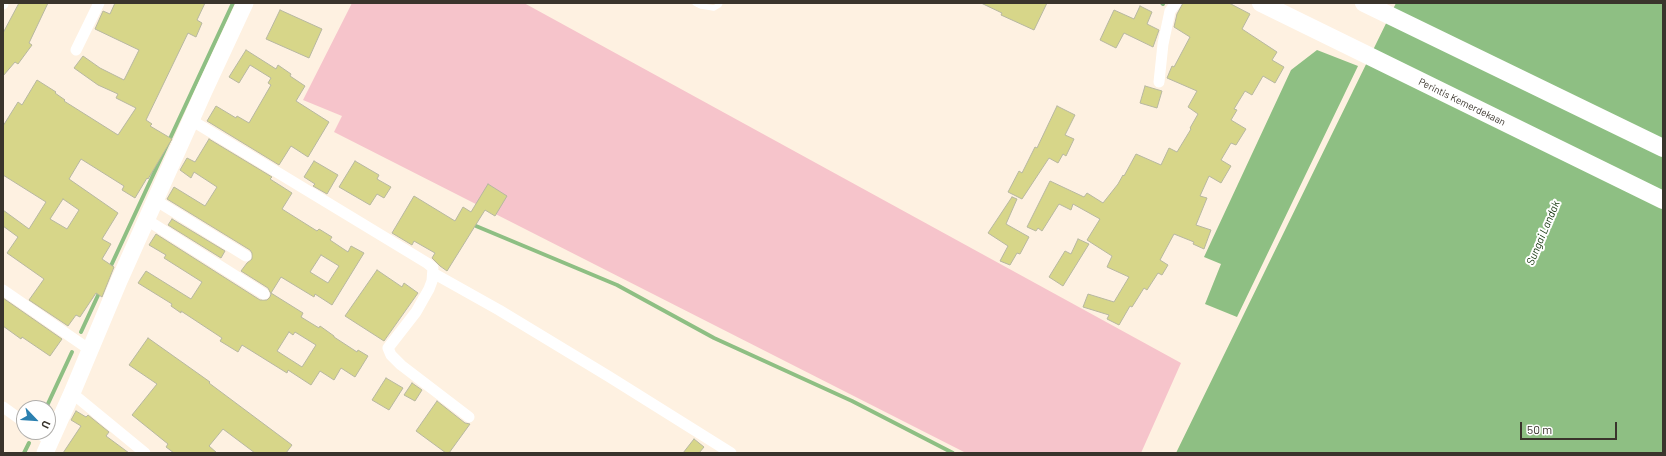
<!DOCTYPE html>
<html>
<head>
<meta charset="utf-8">
<style>
  body { margin:0 }
  #map { position:relative; width:1666px; height:456px; overflow:hidden; background:#fef1e1; font-family:Barlow,sans-serif }
  canvas { display:block }
  .frame { position:absolute; inset:0; border:4px solid #3a342c; pointer-events:none }
  .north { position:absolute; left:16px; top:400px; width:40px; height:40px; box-sizing:border-box; background:#fff; border:1px solid #b0aeab; border-radius:50%; rotate:115deg; font-size:11px; font-weight:700; line-height:16px; text-align:center; color:#3a342c }
  .north::after { content:''; display:block; margin:auto; width:14px; height:18px; background:#2b80b0; clip-path:polygon(50% 0,100% 100%,50% 72%,0 100%) }
  .scale { position:absolute; left:1520px; top:422px; width:97px; height:18px; box-sizing:border-box; border:2px solid #3a342c; border-top:0; padding-left:5px; font-size:12px; line-height:14px; white-space:nowrap; color:#3a342c; -webkit-text-stroke:3px #fff; paint-order:stroke }
</style>
</head>
<body>
<div id="map">
<canvas width="1666" height="456"></canvas>
<div class="frame"></div>
<div class="north">U</div>
<div class="scale">50 m</div>
</div>
<script>
const ctx = document.querySelector('canvas').getContext('2d');
ctx.lineJoin = 'round';
function fill(path, color) {
  ctx.fillStyle = color;
  ctx.fill(path, 'evenodd');
}
function poly(rows) {
  const path = new Path2D();
  for (const r of rows) {
    path.moveTo(r[0], r[1]);
    for (let i = 2; i < r.length; i += 2) path.lineTo(r[i], r[i + 1]);
  }
  return path;
}
function trace(path, color, width, dash) {
  ctx.strokeStyle = color;
  ctx.lineWidth = width;
  ctx.lineCap = dash ? 'butt' : 'round';
  ctx.setLineDash(dash || []);
  ctx.stroke(path);
}
function drawText(font, color, halo, rows, align = 'center') {
  ctx.font = font + ' Barlow,sans-serif';
  ctx.lineWidth = 4;
  ctx.setLineDash([]);
  ctx.textBaseline = 'middle';
  ctx.strokeStyle = halo;
  ctx.fillStyle = color;
  for (const [text, x, y, turn = 0] of rows) {
    ctx.save();
    ctx.translate(x, y);
    ctx.rotate((+turn || 0) * Math.PI / 180);
    ctx.textAlign = isNaN(turn) ? turn : align;
    if (halo) ctx.strokeText(text, 0, 0);
    ctx.fillText(text, 0, 0);
    ctx.restore();
  }
}
fill(poly([
  [352,3,524,3,1181,363,1141,453,966,453,334,132,342,116,303,100]
]), '#f6c4cb');
fill(poly([
  [1396,3,1663,3,1663,453,1176,453],
  [1317,50,1358,66,1237,317,1205,304,1221,264,1204,257,1291,70]
]), '#8ebf83');
trace(poly([
  [1162,3,1163,4],
  [476,226,617,285,714,338,852,401,953,453],
  [109,270,233,3],
  [81,332,100,291],
  [46,408,72,352],
  [24,453,29,443]
]), '#8ebf83', 4);
const building = poly([
  [19,3,48,3,29,43,32,45,18,64,15,62,3,76,3,33,19,3],
  [115,3,205,3,197,20,202,23,196,37,188,33,146,120,152,124,150,126,172,139,148,179,147,178,135,198,122,190,124,186,81,159,69,179,118,213,102,239,111,244,102,259,114,267,102,297,96,293,80,317,76,315,68,326,29,300,44,279,7,253,18,237,3,226,3,210,29,229,46,202,3,175,3,126,18,102,22,105,37,80,56,92,55,93,65,100,64,101,118,135,136,108,116,98,118,94,98,85,74,68,83,56,100,68,124,80,139,50,95,29,103,11,110,14,115,3],
  [63,199,79,210,67,229,50,219,63,199],
  [981,3,1047,3,1034,30,1001,15,1002,13,981,3],
  [1183,3,1229,3,1250,14,1242,29,1277,52,1272,60,1284,67,1275,83,1263,76,1252,95,1245,91,1234,109,1237,110,1231,120,1246,129,1236,145,1231,143,1221,160,1231,166,1221,183,1209,176,1200,196,1207,198,1196,225,1211,230,1204,249,1193,244,1194,242,1174,234,1160,260,1168,265,1162,275,1158,273,1147,290,1144,288,1132,307,1130,306,1119,325,1107,319,1109,315,1083,307,1088,294,1114,302,1129,277,1107,267,1112,256,1087,240,1100,219,1073,204,1071,210,1059,204,1042,231,1038,228,1036,231,1027,227,1050,181,1084,197,1087,193,1103,203,1118,184,1123,175,1124,176,1136,154,1161,165,1169,148,1177,152,1191,129,1190,128,1198,114,1188,107,1197,91,1167,78,1172,66,1174,67,1190,37,1174,27,1177,14,1183,3],
  [1140,6,1152,12,1147,24,1159,30,1153,47,1124,33,1116,48,1100,40,1114,10,1134,19,1140,6],
  [280,10,322,29,309,58,266,39,280,10],
  [246,50,276,69,278,65,291,74,290,76,305,86,296,101,329,122,308,157,291,146,279,165,207,121,216,106,236,118,237,116,249,123,271,85,268,83,271,78,250,65,239,83,229,77,246,50],
  [1145,86,1162,91,1157,108,1140,103,1145,86],
  [1057,106,1075,115,1065,135,1074,139,1066,156,1063,154,1058,163,1049,158,1022,199,1008,192,1019,171,1022,173,1035,147,1037,148,1057,106],
  [209,139,272,177,270,179,292,193,282,209,317,231,319,229,332,237,330,240,348,252,351,246,364,253,332,305,315,294,314,297,281,277,271,293,303,313,301,317,319,328,320,326,334,336,334,337,357,352,358,350,368,356,355,377,341,368,334,380,320,371,311,385,288,370,287,373,242,345,238,352,220,341,222,338,181,311,181,313,171,306,172,304,138,283,146,271,191,299,202,282,164,258,166,255,149,245,156,234,260,300,267,300,270,297,271,294,268,288,241,271,247,263,252,259,252,253,250,250,167,199,174,187,205,206,217,187,194,172,191,178,180,170,187,158,195,162,209,139],
  [321,255,339,266,328,283,310,272,321,255],
  [289,332,293,335,295,332,316,345,302,367,277,351,289,332],
  [314,161,338,175,327,194,313,186,315,184,304,177,314,161],
  [355,161,379,175,377,179,391,187,384,198,377,194,370,205,339,187,355,161],
  [488,184,507,196,495,216,485,210,447,271,440,266,432,258,435,253,414,241,412,245,392,233,414,196,455,221,463,207,471,212,488,184],
  [1012,197,1017,199,1006,224,1029,237,1020,254,1017,253,1010,265,1000,261,1008,246,988,233,1012,197],
  [172,219,225,251,221,258,168,225,172,219],
  [1078,239,1089,244,1063,286,1049,277,1065,251,1071,254,1078,239],
  [377,270,402,287,404,283,418,293,384,341,345,316,377,270],
  [3,298,62,339,50,356,22,337,21,339,3,326,3,298],
  [148,338,210,382,209,383,292,445,286,453,255,453,223,429,209,446,217,453,174,453,166,447,168,444,132,415,157,384,129,365,148,338],
  [386,378,403,388,389,410,372,400,386,378],
  [412,383,422,390,415,401,404,395,412,383],
  [437,401,465,423,470,424,449,453,446,453,416,431,437,401],
  [76,411,86,417,88,415,109,432,106,436,129,453,63,453,81,426,71,420,76,411],
  [694,439,704,447,699,453,683,453,694,439]
]);
fill(building, '#d7d689');
trace(building, '#b7b7a0', 1);
trace(poly([
  [695,3,701,6,714,8,719,5,720,3]
]), '#fff', 5.5);
trace(poly([
  [3,4,3,3],
  [76,50,99,3],
  [1159,82,1163,44,1170,11,1176,3],
  [191,120,427,263,433,268,432,281,429,289,416,312,388,348,391,355,401,365,469,417],
  [155,200,246,256],
  [147,220,264,294],
  [433,273,499,310,608,376,731,453],
  [3,290,90,350],
  [72,393,145,453],
  [3,407,24,422],
  [37,432,50,441]
]), '#fff', 11);
trace(poly([
  [45,453,72,393,119,281,204,91,245,3]
]), '#fff', 17);
trace(poly([
  [1261,3,1663,200],
  [1364,3,1663,148]
]), '#fff', 18);
drawText('10px', '#3a342c', '#fff', [
  ["Perintis Kemerdekaan",1462,102,26]
]);
drawText('italic 11px', '#12330a', '#fff', [
  ["Sungai Landak",1543,233,-67]
]);
</script>
</body>
</html>
